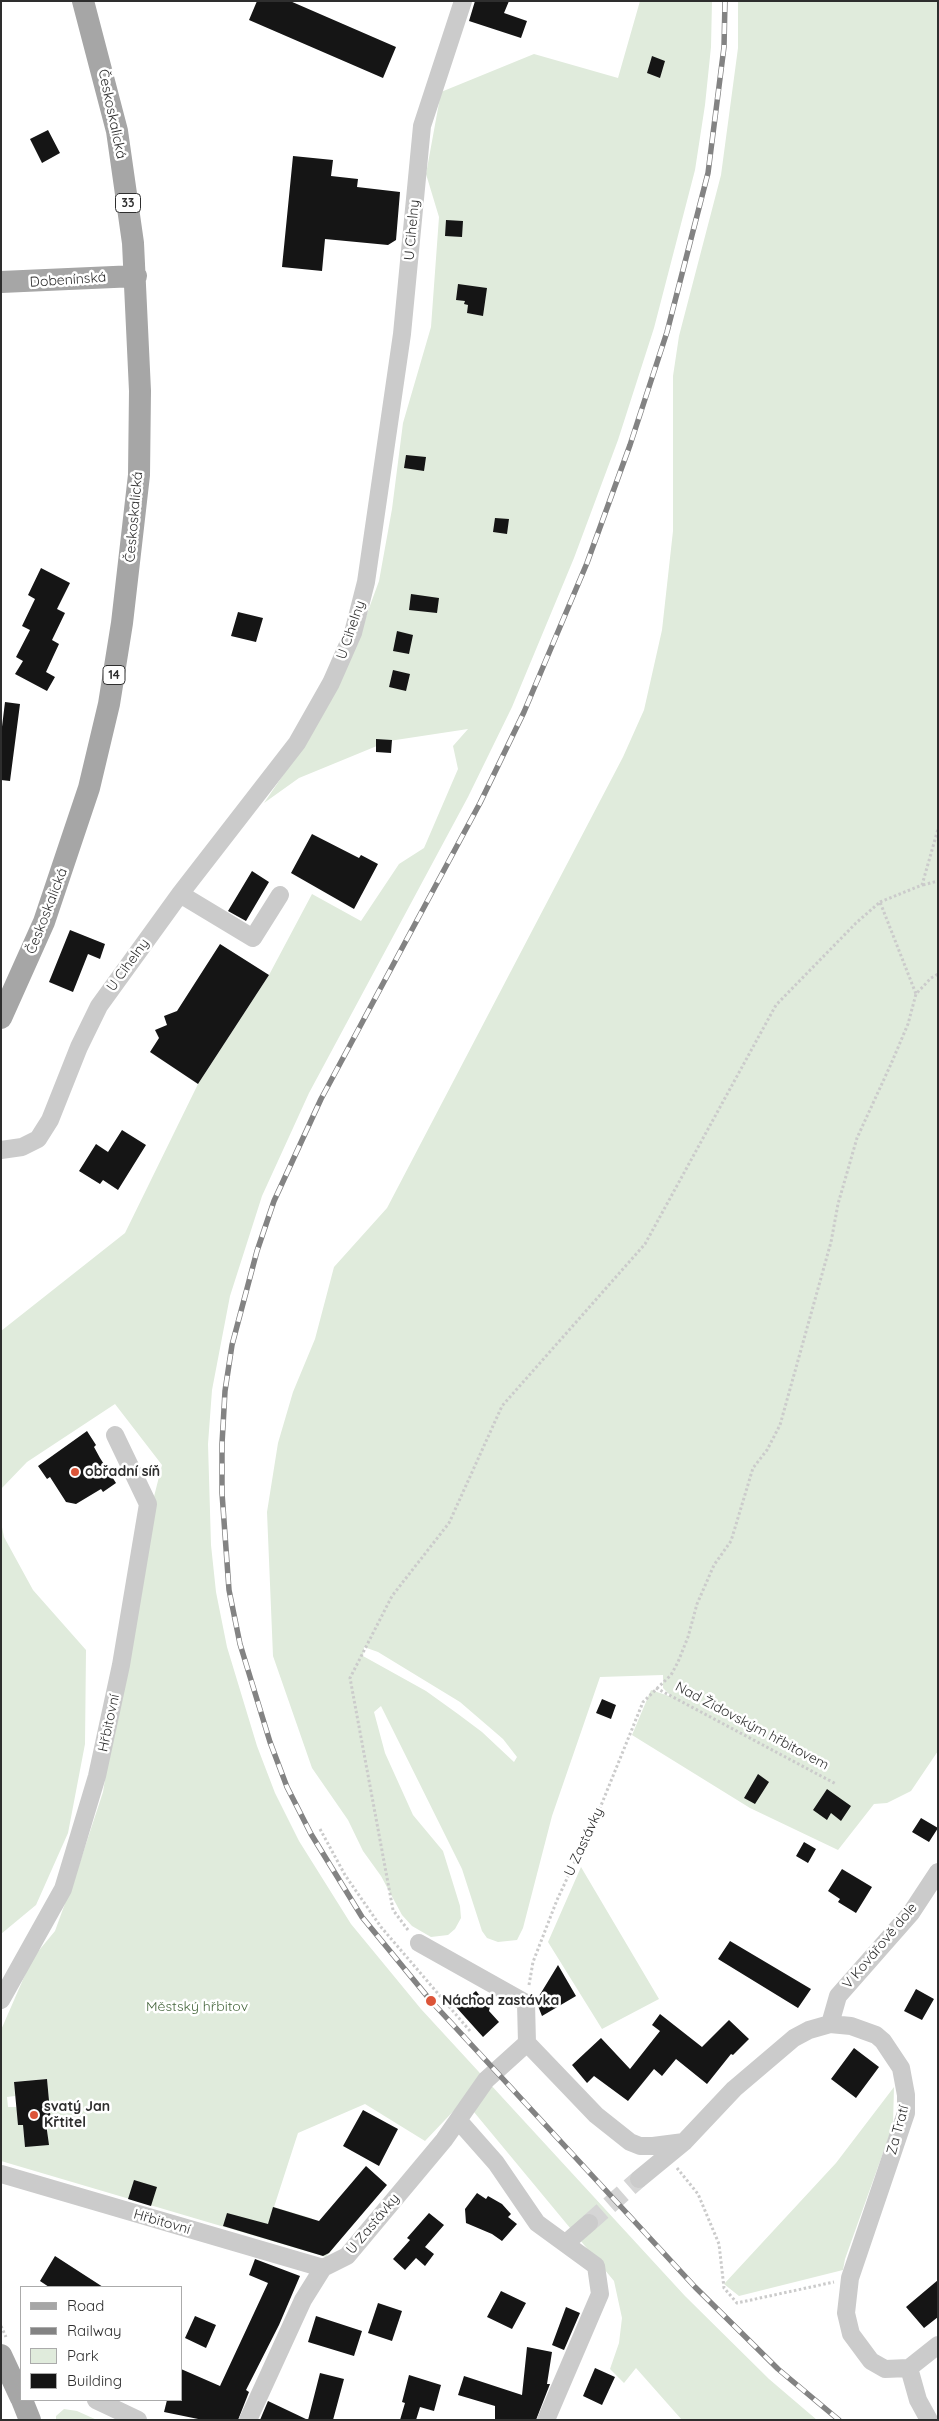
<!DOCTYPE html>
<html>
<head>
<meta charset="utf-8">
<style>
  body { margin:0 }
  #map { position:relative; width:939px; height:2421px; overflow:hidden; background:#fff; font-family:Quicksand,sans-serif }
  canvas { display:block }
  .frame { position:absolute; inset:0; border:2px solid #2e2e2e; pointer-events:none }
  .legend { position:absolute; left:20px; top:2286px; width:162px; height:115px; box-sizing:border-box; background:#fff; border:1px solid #ababab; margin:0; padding:6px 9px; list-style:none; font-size:15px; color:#2e2e2e }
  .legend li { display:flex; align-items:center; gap:10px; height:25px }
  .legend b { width:25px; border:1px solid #ababab }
</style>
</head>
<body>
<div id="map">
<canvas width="939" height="2421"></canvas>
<div class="frame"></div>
<ul class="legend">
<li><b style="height:6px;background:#a6a6a6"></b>Road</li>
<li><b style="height:6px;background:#838383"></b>Railway</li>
<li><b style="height:14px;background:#e0ebdc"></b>Park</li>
<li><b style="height:14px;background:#151515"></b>Building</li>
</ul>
</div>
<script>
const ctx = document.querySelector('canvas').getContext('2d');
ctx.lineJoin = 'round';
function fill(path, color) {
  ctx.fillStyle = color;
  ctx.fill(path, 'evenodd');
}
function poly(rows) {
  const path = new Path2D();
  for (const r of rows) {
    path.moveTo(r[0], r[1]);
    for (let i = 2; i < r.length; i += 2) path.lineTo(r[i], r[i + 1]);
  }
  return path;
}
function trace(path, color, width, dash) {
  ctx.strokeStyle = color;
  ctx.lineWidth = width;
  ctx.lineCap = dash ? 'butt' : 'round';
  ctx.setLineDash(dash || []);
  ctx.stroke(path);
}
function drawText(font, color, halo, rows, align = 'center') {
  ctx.font = font + ' Quicksand,sans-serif';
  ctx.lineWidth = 5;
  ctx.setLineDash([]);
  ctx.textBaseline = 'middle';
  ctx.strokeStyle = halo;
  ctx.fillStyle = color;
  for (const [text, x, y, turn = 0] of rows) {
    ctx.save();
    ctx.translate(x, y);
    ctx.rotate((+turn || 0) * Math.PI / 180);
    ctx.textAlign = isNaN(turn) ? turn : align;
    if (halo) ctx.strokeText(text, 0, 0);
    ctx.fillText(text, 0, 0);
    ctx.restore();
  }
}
fill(poly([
  [640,1,712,1,711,47,705,105,695,170,654,328,618,440,574,558,512,707,468,797,309,1093,262,1196,230,1296,212,1390,208,1444,211,1545,216,1592,227,1647,257,1746,275,1793,299,1841,351,1924,421,2009,685,2296,769,2379,817,2420,682,2420,636,2368,624,2383,610,2369,619,2343,622,2318,614,2281,464,2100,425,2141,365,2104,298,2133,274,2207,311,2218,339,2241,326,2257,1,2161,1,2030,28,1968,36,1954,55,1931,80,1862,103,1792,143,1540,162,1465,115,1404,27,1462,1,1489,1,1331,125,1233,198,1084,269,975,312,894,361,921,399,864,424,848,458,769,453,746,468,729,389,741,299,778,264,803,303,746,349,663,379,581,392,509,403,423,431,327,439,217,426,174,441,92,534,54,618,78],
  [47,2079,51,2122,47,2123,48,2145,25,2146,23,2125,16,2107,8,2107,7,2097,15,2096,14,2082],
  [738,1,938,1,938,1751,911,1791,887,1803,874,1804,838,1850,750,1808,632,1735,651,1690,672,1697,663,1688,663,1675,600,1677,552,1816,523,1928,517,1940,498,1942,487,1938,482,1931,462,1869,381,1706,374,1712,385,1753,413,1815,443,1851,460,1906,461,1918,455,1929,448,1935,431,1937,412,1926,402,1915,381,1876,363,1851,348,1820,312,1768,273,1656,267,1512,278,1443,293,1392,315,1339,334,1267,387,1208,623,757,644,710,662,630,673,531,673,376,679,336,721,175,738,48],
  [364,1647,378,1652,460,1702,503,1739,517,1757,514,1762,482,1732,458,1714,426,1691,363,1656],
  [1,1522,4,1537,33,1590,86,1650,85,1744,68,1833,36,1905,1,1934],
  [581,1867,659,1999,602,2029,548,1942],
  [894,2087,893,2125,845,2259,843,2270,739,2296,724,2284,836,2163],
  [64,2409,77,2411,97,2420,56,2420,56,2416]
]), '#e0ebdc');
fill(poly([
  [257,1,290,1,396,47,383,78,249,20],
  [475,1,509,1,504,13,527,21,521,38,469,21],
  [652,56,665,61,660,78,647,73],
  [48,130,60,153,42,163,30,139],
  [293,156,333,160,331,176,358,179,357,187,400,192,396,240,388,245,325,239,322,271,282,267],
  [446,220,463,221,462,237,445,236],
  [458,284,487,288,483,316,467,313,468,305,464,304,465,301,456,300],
  [406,455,426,457,424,471,404,468],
  [495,518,509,519,507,534,493,532],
  [41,568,70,583,57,609,65,613,52,640,59,644,46,672,55,677,47,691,15,674,23,661,16,657,30,630,22,626,35,599,28,595],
  [411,594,439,598,437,613,409,610],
  [238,612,263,618,256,642,231,636],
  [397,631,413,635,409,654,393,651],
  [393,670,410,674,406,691,389,687],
  [5,702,20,704,10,781,1,780,1,735],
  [376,739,392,740,391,753,376,752],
  [312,834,359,858,361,855,378,864,354,909,291,873],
  [252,871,269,882,246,921,228,911],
  [70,930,105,944,100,959,88,954,73,992,49,982],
  [220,944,269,975,198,1084,150,1052,159,1038,155,1030,167,1025,164,1016,177,1011],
  [122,1130,146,1145,118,1190,103,1180,100,1184,79,1171,96,1144,108,1152],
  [87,1431,96,1445,94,1447,100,1458,116,1483,103,1492,101,1489,76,1504,66,1502,50,1477,47,1479,38,1466],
  [602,1699,616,1705,611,1719,596,1713],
  [758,1774,769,1782,755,1804,744,1798],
  [827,1789,851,1806,841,1821,831,1813,827,1820,813,1810],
  [921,1818,938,1828,929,1842,912,1832],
  [804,1842,816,1849,808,1863,796,1856],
  [842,1869,872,1887,856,1913,838,1902,840,1899,828,1891],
  [730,1941,811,1989,798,2008,718,1959],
  [558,1965,576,1996,542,2016,536,2001],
  [916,1989,934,1999,922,2020,904,2011],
  [476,1991,480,1996,492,1998,489,2011,499,2022,483,2037,456,2007],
  [660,2014,702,2047,729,2020,749,2039,733,2055,731,2054,707,2084,676,2059,662,2076,654,2069,628,2101,594,2076,587,2083,572,2065,601,2038,630,2069,660,2031,652,2025],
  [854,2048,879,2067,856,2098,831,2079],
  [47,2079,51,2122,46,2123,49,2145,25,2147,23,2125,18,2125,14,2082],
  [363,2110,398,2129,379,2166,343,2146],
  [366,2166,387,2185,329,2253,323,2256,223,2226,227,2213,268,2224,273,2207,319,2221],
  [134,2180,157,2187,151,2206,128,2199],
  [477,2193,486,2199,488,2196,502,2204,511,2214,508,2217,517,2224,502,2241,492,2234,466,2223,465,2209],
  [429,2213,444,2225,425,2247,434,2254,425,2266,416,2258,405,2270,393,2259,410,2240,407,2238],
  [55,2256,103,2287,49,2287,40,2281],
  [255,2259,300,2276,279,2325,246,2390,249,2392,238,2420,203,2420,164,2412,167,2400,181,2400,181,2369,220,2386,268,2283,249,2275],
  [938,2280,938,2317,924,2328,906,2307],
  [501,2291,526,2303,512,2329,487,2317],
  [378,2303,402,2311,392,2341,368,2333],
  [566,2307,580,2313,564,2350,552,2345],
  [195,2316,216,2325,206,2348,185,2338],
  [316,2316,362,2331,354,2356,308,2342],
  [527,2347,552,2352,547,2384,550,2384,536,2420,495,2420,495,2406,458,2395,464,2376,522,2395],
  [595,2368,615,2377,602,2405,583,2396],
  [320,2373,344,2379,333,2420,260,2420,268,2401,308,2420],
  [409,2375,441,2385,434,2411,420,2407,416,2420,400,2420,405,2403,402,2402]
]), '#151515');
trace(poly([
  [589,2223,639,2179]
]), '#d5d5d5', 18, [18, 9]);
trace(poly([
  [923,885,938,881],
  [880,902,922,885,938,829],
  [656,1688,836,1784],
  [320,1829,345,1875,381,1927,470,2031],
  [408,1930,393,1910,350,1678,392,1596,449,1523,502,1406,645,1244,776,1005,856,923,880,902,916,994],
  [529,1985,533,1962,557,1900,600,1808,643,1702,671,1675,678,1662,688,1637,697,1604,714,1565,731,1541,753,1468,767,1450,780,1425,831,1242,838,1204,857,1138,891,1064,908,1024,916,994,931,978,938,974],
  [677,2168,698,2194,719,2244,724,2288,737,2303,834,2282],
  [1,2326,6,2337]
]), '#cbcbcb', 3, [2.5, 2.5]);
trace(poly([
  [180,894,253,938,280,895],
  [1,1150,22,1147,38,1139,50,1120,79,1047,99,1006,180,894,297,743,331,683,353,633,366,582,402,334,422,126,463,1],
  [419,1943,526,2003,527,2043,596,2115,630,2142,640,2146,653,2146,684,2142],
  [1,2000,63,1889,97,1776,121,1665,148,1504,115,1435],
  [830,2024,838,1996,911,1913,938,1872],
  [458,2120,496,2163,537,2223,596,2266,600,2294,546,2420],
  [1,2174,323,2268],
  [639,2179,684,2142,734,2089,794,2038,809,2030,830,2024,851,2026,876,2035,883,2041,901,2068,906,2095,906,2113,850,2278,846,2313,851,2334,871,2361,885,2369,909,2368],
  [566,2243,589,2223],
  [909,2368,918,2400,929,2420],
  [909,2368,938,2345],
  [96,2400,138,2420],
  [248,2420,303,2300,323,2268,347,2256,444,2140,486,2080,527,2043]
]), '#cbcbcb', 18);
trace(poly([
  [1,282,136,276],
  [1,1018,44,922,89,788,109,704,122,623,139,475,140,391,133,243,117,131,83,1],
  [1,2355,21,2398],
  [22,2400,30,2420]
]), '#a6a6a6', 22);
const rail = poly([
  [725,1,724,47,708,173,667,332,630,445,587,563,524,712,480,803,321,1099,274,1201,257,1251,232,1345,225,1391,222,1444,222,1493,229,1590,240,1644,270,1742,287,1787,311,1834,362,1917,431,2001,695,2287,778,2369,839,2420]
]);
trace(rail, '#838383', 5.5);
trace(rail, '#fff', 4, [11]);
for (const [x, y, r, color] of [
  [75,1472,5,"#dc5539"],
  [431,2001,6,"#dc5539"],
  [34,2115,5,"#dc5539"]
]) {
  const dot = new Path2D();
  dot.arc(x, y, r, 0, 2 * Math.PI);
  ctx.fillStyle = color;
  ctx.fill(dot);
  trace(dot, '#fff', 2);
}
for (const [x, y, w] of [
  [128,203,25],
  [114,675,22]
]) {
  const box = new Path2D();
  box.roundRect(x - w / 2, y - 9.5, w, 19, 4);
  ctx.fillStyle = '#fff';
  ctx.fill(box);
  trace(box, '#2e2e2e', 1);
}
drawText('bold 12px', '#2e2e2e', null, [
  ["33",128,203],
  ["14",114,675]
]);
drawText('14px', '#2e2e2e', '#fff', [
  ["Českoskalická",112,114,78],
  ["U Cihelny",412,230,-85],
  ["Dobenínská",68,280,-4],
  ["Českoskalická",134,517,-85],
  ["U Cihelny",351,630,-71],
  ["Českoskalická",47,911,-69],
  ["U Cihelny",128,965,-54],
  ["Hřbitovní",109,1723,-78],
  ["Nad Židovským hřbitovem",752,1726,28],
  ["U Zastávky",584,1842,-65],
  ["V Kovářově dole",880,1946,-50],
  ["Za Tratí",898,2130,-75],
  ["Hřbitovní",162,2222,16],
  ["U Zastávky",373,2224,-50]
]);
drawText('bold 14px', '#2e2e2e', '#fff', [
  ["obřadní síň",85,1472],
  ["Náchod zastávka",442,2001],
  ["svatý Jan",44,2107],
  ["Křtitel",44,2123]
], 'left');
drawText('14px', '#47673e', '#fff', [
  ["Městský hřbitov",197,2007]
]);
</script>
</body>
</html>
